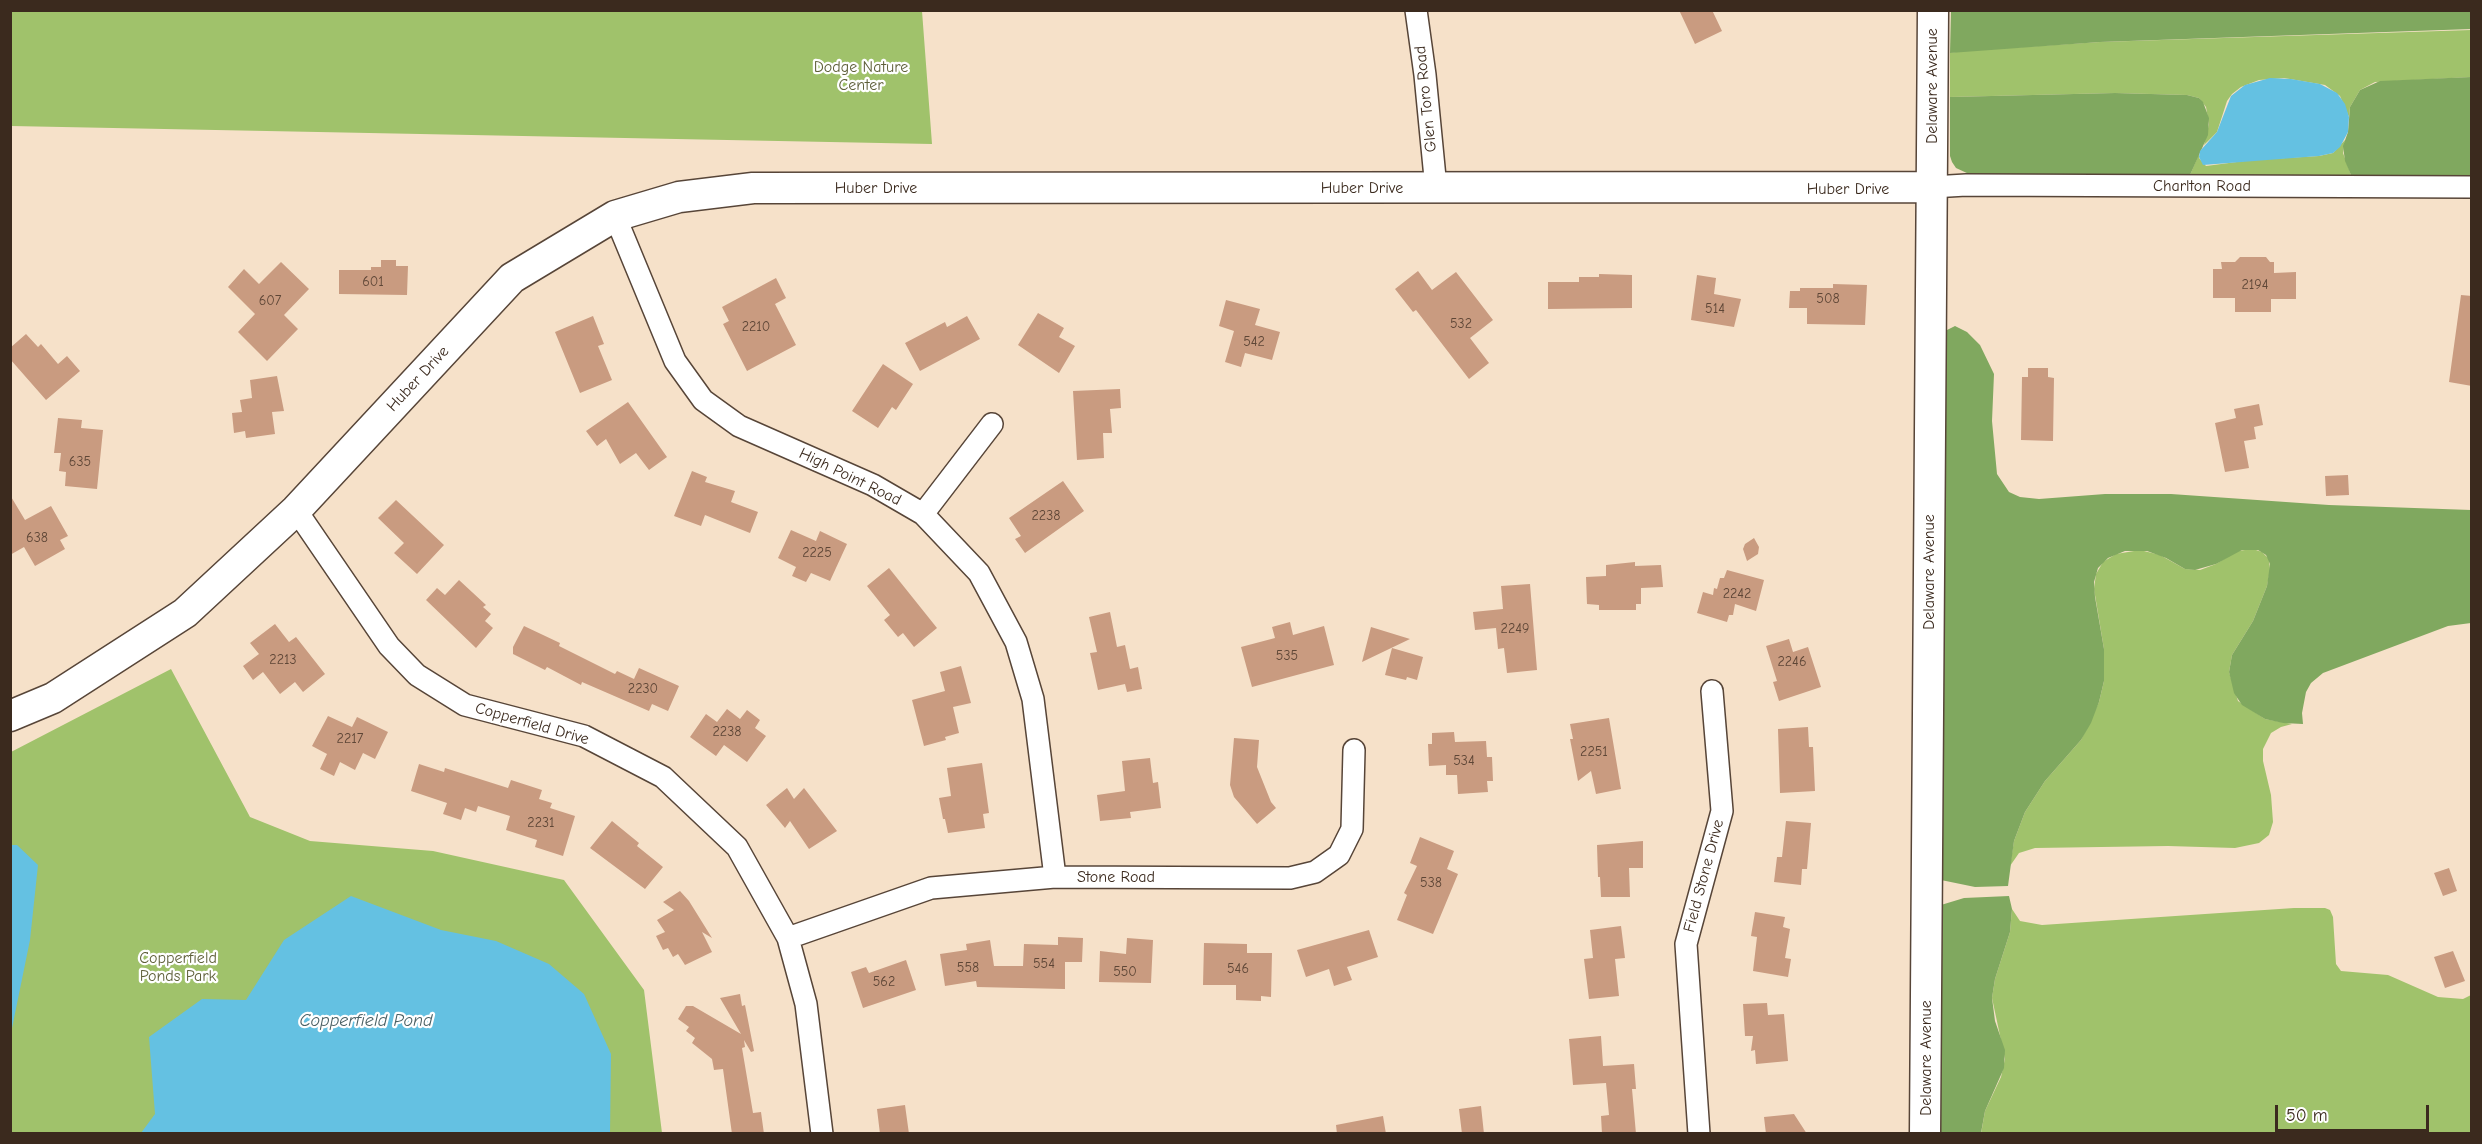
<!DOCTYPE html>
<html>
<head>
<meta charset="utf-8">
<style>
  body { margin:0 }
  #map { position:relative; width:2482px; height:1144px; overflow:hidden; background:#f6e1c9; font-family:"Comic Neue",sans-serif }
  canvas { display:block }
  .frame { position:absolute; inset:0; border:12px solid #3b2a1e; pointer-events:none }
  .scale { position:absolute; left:2275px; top:1105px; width:154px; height:27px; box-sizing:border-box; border:3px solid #3b2a1e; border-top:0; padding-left:8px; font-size:18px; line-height:21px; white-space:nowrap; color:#3b2a1e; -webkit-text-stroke:4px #fff; paint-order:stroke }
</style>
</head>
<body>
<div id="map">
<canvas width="2482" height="1144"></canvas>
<div class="frame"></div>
<div class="scale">50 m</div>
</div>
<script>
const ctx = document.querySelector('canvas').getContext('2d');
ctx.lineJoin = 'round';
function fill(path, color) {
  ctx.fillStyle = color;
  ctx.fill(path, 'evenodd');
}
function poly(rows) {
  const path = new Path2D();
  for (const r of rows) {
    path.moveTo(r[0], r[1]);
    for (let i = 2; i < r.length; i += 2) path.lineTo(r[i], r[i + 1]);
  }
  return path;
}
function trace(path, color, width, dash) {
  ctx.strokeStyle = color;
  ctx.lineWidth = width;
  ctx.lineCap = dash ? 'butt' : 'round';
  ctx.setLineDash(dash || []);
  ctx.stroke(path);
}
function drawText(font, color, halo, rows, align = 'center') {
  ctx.font = font + ' "Comic Neue",sans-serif';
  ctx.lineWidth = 4.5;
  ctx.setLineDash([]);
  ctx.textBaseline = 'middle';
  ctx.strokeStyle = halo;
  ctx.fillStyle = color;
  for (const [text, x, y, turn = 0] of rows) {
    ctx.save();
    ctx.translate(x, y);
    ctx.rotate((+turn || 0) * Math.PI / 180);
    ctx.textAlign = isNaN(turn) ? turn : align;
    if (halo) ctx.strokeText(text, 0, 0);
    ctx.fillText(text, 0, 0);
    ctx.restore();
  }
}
fill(poly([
  [922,11,932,144,11,126,11,11],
  [2471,30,2471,77,2375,82,2360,90,2350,107,2349,117,2340,96,2325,85,2284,78,2259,80,2241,87,2232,94,2227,101,2217,132,2204,145,2209,124,2206,107,2199,98,2187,95,2115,93,1950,97,1950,53,1962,51,2100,42],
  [2345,140,2343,153,2351,175,2190,175,2199,154,2199,158,2206,166,2252,160,2319,156,2333,153],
  [2253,549,2262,552,2269,559,2270,570,2267,586,2253,621,2232,655,2229,672,2238,701,2265,719,2292,724,2281,727,2271,733,2263,749,2263,761,2271,795,2273,822,2269,835,2259,843,2235,848,2168,846,2035,848,2019,853,2010,866,2014,841,2025,812,2045,781,2081,740,2099,702,2104,681,2104,649,2094,589,2096,574,2103,562,2116,554,2140,550,2160,555,2185,569,2200,570,2216,564,2237,551],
  [171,669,250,817,310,841,433,851,564,880,644,990,662,1133,11,1134,11,752],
  [2294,908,2325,908,2330,910,2333,917,2336,964,2341,971,2388,975,2438,997,2463,999,2471,995,2471,1133,1981,1134,1985,1111,2001,1077,2005,1059,1992,998,1995,979,2010,932,2012,909,2020,921,2042,925]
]), '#a0c26b');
fill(poly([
  [1951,11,2471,10,2472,29,2100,42,1950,53],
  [2471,77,2471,175,2351,175,2345,161,2343,146,2348,132,2350,107,2360,90,2380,81],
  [2115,93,2187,95,2199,98,2203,102,2209,118,2208,135,2190,175,1969,174,1956,168,1952,162,1950,156,1950,97],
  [1955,326,1967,332,1980,345,1994,374,1992,421,1997,474,2009,492,2020,497,2039,499,2105,494,2171,494,2329,505,2471,510,2471,623,2448,626,2323,673,2311,683,2306,692,2302,713,2303,724,2283,723,2265,719,2242,705,2234,693,2229,672,2232,655,2253,621,2267,586,2270,564,2266,555,2258,550,2242,550,2216,564,2195,570,2185,569,2166,558,2147,551,2125,551,2108,558,2098,568,2094,582,2095,597,2104,649,2104,681,2099,702,2091,723,2081,740,2045,781,2025,812,2014,841,2008,886,1975,887,1941,880,1945,331],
  [2009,896,2012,909,2010,932,1995,979,1992,998,1995,1021,2005,1050,2004,1068,1985,1111,1981,1133,1940,1134,1941,905,1964,898]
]), '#80a85f');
fill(poly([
  [2270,78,2291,79,2320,84,2337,93,2345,104,2349,117,2348,132,2340,147,2333,153,2319,156,2203,165,2199,157,2200,151,2217,132,2231,96,2245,85],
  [10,845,17,845,38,865,30,940,11,1033],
  [351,896,441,930,496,941,549,964,584,994,611,1054,610,1133,141,1133,155,1114,149,1037,202,999,246,1000,284,940]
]), '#64c1e2');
fill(poly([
  [1679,10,1712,10,1722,31,1695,44],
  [2240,257,2266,257,2270,262,2274,262,2274,273,2296,272,2296,299,2271,299,2271,312,2235,312,2235,298,2213,298,2213,269,2222,269,2221,262,2235,262],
  [381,260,396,260,396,266,408,266,407,295,339,294,339,270,371,270,371,267,381,267],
  [281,262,309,289,284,315,298,329,267,361,238,332,255,314,228,287,244,269,259,284],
  [1418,271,1432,290,1456,272,1493,320,1470,338,1489,363,1469,379,1416,310,1413,312,1395,289],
  [1599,274,1632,275,1632,308,1548,309,1548,282,1579,282,1579,277,1599,277],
  [1697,275,1716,278,1714,294,1741,299,1734,327,1691,320],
  [776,278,786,298,775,304,796,345,747,371,723,324,729,321,722,307],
  [1833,284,1867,285,1865,325,1807,324,1807,308,1789,308,1790,291,1800,291,1800,288,1833,288],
  [2461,295,2472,296,2472,386,2449,382],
  [1226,300,1260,309,1255,325,1280,332,1272,360,1245,353,1241,367,1225,362,1234,331,1219,326],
  [1038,313,1064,328,1059,337,1075,346,1059,373,1018,345],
  [593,316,604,344,598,346,612,380,580,393,555,332],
  [967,316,980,339,920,371,905,343,945,322,947,327],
  [26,334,38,347,41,344,58,364,67,356,80,371,46,400,10,359,10,348],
  [883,364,913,384,896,410,892,407,878,428,852,411],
  [2028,368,2048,368,2048,377,2054,378,2053,441,2021,440,2022,377,2028,377],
  [277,376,284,411,272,412,275,434,246,438,245,431,234,433,232,413,242,412,240,400,252,398,250,380],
  [1120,389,1121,408,1110,409,1112,433,1103,433,1104,458,1077,460,1073,391],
  [628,402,667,457,649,470,636,453,620,464,606,439,597,446,586,431],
  [2259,404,2263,425,2254,427,2256,439,2244,441,2249,468,2225,472,2215,423,2236,418,2234,409],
  [58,418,82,420,81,428,103,430,97,489,65,486,66,472,59,471,61,453,54,453],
  [692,471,707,477,705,482,735,491,731,502,758,512,750,533,705,515,701,526,674,516],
  [2348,475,2349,495,2326,496,2325,476],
  [1063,481,1084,511,1025,553,1015,539,1021,536,1009,518],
  [10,495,25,520,51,506,68,536,60,540,65,549,35,566,24,547,10,555],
  [396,500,444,545,417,574,394,553,404,543,378,518],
  [791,530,816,541,820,531,847,544,830,581,811,573,806,582,792,576,796,567,778,558],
  [1754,538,1759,547,1758,554,1747,561,1743,549,1745,544],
  [1635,562,1635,566,1661,565,1663,587,1641,588,1641,604,1636,604,1636,610,1599,610,1599,605,1587,604,1586,577,1606,576,1606,565],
  [889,568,937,628,914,647,903,633,898,637,884,620,890,615,867,586],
  [1727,570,1764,580,1756,611,1735,604,1733,615,1729,615,1727,622,1697,613,1703,592,1713,595,1714,588,1717,589,1720,578,1724,578],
  [459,580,486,605,483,607,491,614,485,621,493,628,476,648,426,600,437,588,445,595],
  [1530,584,1537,670,1507,673,1504,648,1498,649,1496,628,1475,630,1473,612,1503,609,1501,586],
  [1110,612,1117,647,1125,645,1130,669,1138,667,1142,689,1127,692,1125,684,1098,690,1090,653,1097,652,1089,617],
  [1290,622,1293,635,1324,626,1334,665,1252,687,1241,647,1275,638,1272,627],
  [275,624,289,642,296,637,325,674,303,692,295,682,280,694,263,672,253,680,243,666,259,654,250,643],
  [524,626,560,643,559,646,615,674,617,671,634,679,639,668,679,686,668,711,652,704,649,711,582,682,581,685,547,667,545,670,513,654,513,647],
  [1371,627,1410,639,1362,662],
  [1789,639,1793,652,1808,647,1821,687,1779,701,1773,682,1777,681,1766,646],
  [1392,648,1423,657,1417,680,1407,677,1406,680,1385,675],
  [961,666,971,703,953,707,959,733,945,737,946,740,924,746,912,700,945,691,940,672],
  [727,709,740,719,747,710,760,720,755,728,766,736,747,762,724,745,716,756,690,737,706,714,717,722],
  [328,716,352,727,357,717,388,732,375,759,363,753,355,770,340,762,334,776,320,769,327,754,312,746],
  [1609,718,1621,789,1596,794,1591,771,1578,781,1570,739,1573,739,1570,724],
  [1808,727,1809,747,1813,747,1815,791,1780,793,1778,729],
  [1454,732,1455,742,1486,741,1487,757,1492,757,1493,781,1487,781,1488,792,1458,794,1457,775,1446,775,1446,765,1429,766,1428,744,1432,744,1432,733],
  [1234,738,1259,740,1257,767,1271,802,1276,808,1257,824,1234,797,1230,785],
  [1150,758,1153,783,1158,782,1161,808,1130,812,1131,818,1100,821,1097,795,1125,791,1122,761],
  [982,763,989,813,983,814,985,828,948,833,945,819,943,819,939,798,951,796,947,768],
  [419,764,444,772,445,768,508,788,511,780,542,790,539,799,552,803,550,808,575,816,563,856,535,847,537,840,506,830,510,816,478,806,476,812,465,808,461,820,443,814,447,803,411,791],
  [787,788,794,799,804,788,837,831,809,849,790,821,785,828,766,805],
  [612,821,639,843,637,846,663,867,645,889,590,848],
  [1786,821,1811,823,1807,869,1802,869,1801,885,1774,882,1777,857,1782,857],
  [1420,837,1454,851,1447,869,1458,874,1433,934,1397,920,1407,895,1404,893,1417,866,1410,863],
  [1643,841,1643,868,1629,868,1630,897,1601,897,1600,877,1598,877,1597,845],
  [2449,868,2457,891,2443,896,2434,873],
  [680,891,689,901,712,938,702,932,712,952,685,965,678,954,673,957,668,948,663,950,656,936,665,932,657,920,674,910,663,902],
  [1755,912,1785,917,1783,927,1790,929,1785,958,1791,959,1788,977,1753,971,1757,937,1751,936],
  [1621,926,1625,958,1615,959,1619,996,1589,999,1584,959,1593,958,1590,930],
  [1369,930,1378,957,1347,967,1352,980,1334,986,1329,969,1306,977,1297,950],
  [1058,937,1083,938,1082,962,1065,962,1065,989,977,987,976,981,945,986,940,954,967,950,966,944,990,940,994,966,1023,966,1024,944,1058,945],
  [1127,938,1153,940,1151,983,1099,982,1100,951,1126,954],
  [1204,943,1247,944,1247,953,1272,953,1271,997,1261,996,1261,1001,1236,1000,1236,985,1203,985],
  [2453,951,2465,981,2445,988,2434,957],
  [906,960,916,990,863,1008,851,972,866,967,869,973],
  [740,994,742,1006,745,1005,754,1051,751,1052,744,1040,745,1047,742,1048,753,1113,761,1112,764,1134,732,1134,723,1069,714,1070,712,1059,692,1043,695,1038,686,1031,689,1027,678,1019,686,1006,693,1006,741,1034,720,998],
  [1767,1003,1768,1015,1784,1014,1788,1061,1756,1064,1755,1050,1751,1051,1753,1036,1745,1036,1743,1004],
  [1601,1036,1603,1066,1634,1064,1636,1089,1632,1089,1636,1134,1602,1134,1601,1116,1609,1115,1606,1083,1573,1085,1569,1039],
  [905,1105,909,1134,880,1134,877,1109],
  [1481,1106,1484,1134,1462,1134,1459,1109],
  [1794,1114,1807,1134,1766,1134,1764,1117],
  [1383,1116,1386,1134,1337,1134,1336,1125]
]), '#c99b80');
const street = poly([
  [1416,10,1425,75,1436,188],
  [1932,187,1966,185,2472,187],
  [615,216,675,361,703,400,739,426,873,485,923,514,979,573,1016,642,1033,699,1055,877],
  [296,510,389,646,417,675,465,705,584,736,663,777,737,847,788,938,806,1004,822,1134],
  [923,514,992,424],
  [788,938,931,888,1055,877,1290,878,1315,872,1339,855,1352,829,1354,750],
  [1699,1134,1686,944,1722,811,1712,691]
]);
const secondary = poly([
  [10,716,53,698,185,613,296,510,512,278,615,216,679,197,753,188,1932,187],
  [1925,1134,1933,10]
]);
trace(street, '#574538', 24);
trace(secondary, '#574538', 33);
trace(street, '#fff', 21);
trace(secondary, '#fff', 30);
drawText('14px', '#5e4636', null, [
  ["601",373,282],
  ["2194",2255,285],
  ["508",1828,299],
  ["607",270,301],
  ["514",1715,309],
  ["532",1461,324],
  ["2210",756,327],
  ["542",1254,342],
  ["635",80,462],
  ["2238",1046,516],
  ["638",37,538],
  ["2225",817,553],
  ["2242",1737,594],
  ["2249",1515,629],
  ["535",1287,656],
  ["2213",283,660],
  ["2246",1792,662],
  ["2230",643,689],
  ["2238",727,732],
  ["2217",350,739],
  ["2251",1594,752],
  ["534",1464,761],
  ["2231",541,823],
  ["538",1431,883],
  ["554",1044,964],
  ["558",968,968],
  ["546",1238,969],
  ["550",1125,972],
  ["562",884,982]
]);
drawText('16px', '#5e5f39', '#fff', [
  ["Dodge Nature",861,67],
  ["Center",861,85],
  ["Copperfield",178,958],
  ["Ponds Park",178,976]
]);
drawText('16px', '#3b2a1e', '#fff', [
  ["Delaware Avenue",1932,86,-90],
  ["Glen Toro Road",1426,99,-96],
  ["Charlton Road",2202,186],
  ["Huber Drive",876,188],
  ["Huber Drive",1362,188],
  ["Huber Drive",1848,189],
  ["Huber Drive",418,379,-47],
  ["High Point Road",850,477,26],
  ["Delaware Avenue",1929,572,-90],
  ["Copperfield Drive",532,724,16],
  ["Field Stone Drive",1704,876,-75],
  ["Stone Road",1116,877],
  ["Delaware Avenue",1926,1058,-90]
]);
drawText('italic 18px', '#495f63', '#fff', [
  ["Copperfield Pond",366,1021]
]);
</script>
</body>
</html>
